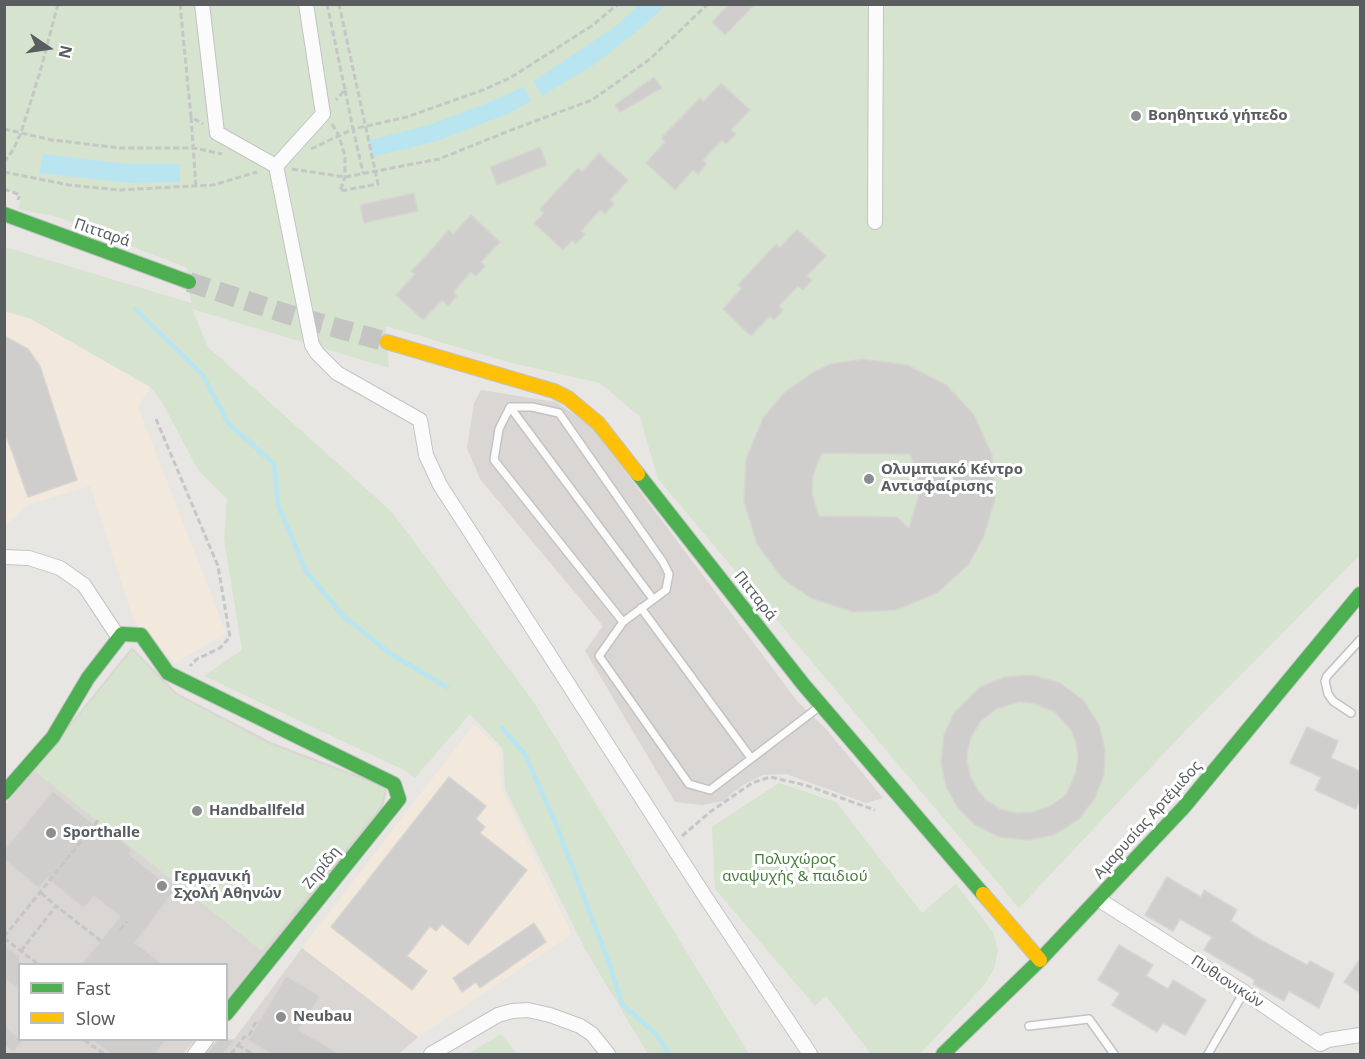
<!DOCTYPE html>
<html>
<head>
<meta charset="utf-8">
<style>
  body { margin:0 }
  #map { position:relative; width:1365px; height:1059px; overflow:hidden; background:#e8e6e3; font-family:"Noto Sans",sans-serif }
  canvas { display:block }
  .frame { position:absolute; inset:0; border:6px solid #595d60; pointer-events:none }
  .legend { position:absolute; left:18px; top:963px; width:210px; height:78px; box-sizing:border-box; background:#fff; border:2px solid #bdbebf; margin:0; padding:8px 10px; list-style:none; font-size:18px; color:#595d60 }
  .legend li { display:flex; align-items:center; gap:12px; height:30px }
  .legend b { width:30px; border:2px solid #bdbebf }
  .north { position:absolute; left:18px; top:18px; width:60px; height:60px; -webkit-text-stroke:4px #fff; paint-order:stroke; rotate:103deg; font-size:16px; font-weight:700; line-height:24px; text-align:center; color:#595d60 }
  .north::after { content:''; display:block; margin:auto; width:21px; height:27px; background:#595d60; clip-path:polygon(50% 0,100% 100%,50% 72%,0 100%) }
</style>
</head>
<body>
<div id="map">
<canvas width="1365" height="1059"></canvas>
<div class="frame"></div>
<ul class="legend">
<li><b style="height:8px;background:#4caf50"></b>Fast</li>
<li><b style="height:8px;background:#ffc107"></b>Slow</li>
</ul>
<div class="north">N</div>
</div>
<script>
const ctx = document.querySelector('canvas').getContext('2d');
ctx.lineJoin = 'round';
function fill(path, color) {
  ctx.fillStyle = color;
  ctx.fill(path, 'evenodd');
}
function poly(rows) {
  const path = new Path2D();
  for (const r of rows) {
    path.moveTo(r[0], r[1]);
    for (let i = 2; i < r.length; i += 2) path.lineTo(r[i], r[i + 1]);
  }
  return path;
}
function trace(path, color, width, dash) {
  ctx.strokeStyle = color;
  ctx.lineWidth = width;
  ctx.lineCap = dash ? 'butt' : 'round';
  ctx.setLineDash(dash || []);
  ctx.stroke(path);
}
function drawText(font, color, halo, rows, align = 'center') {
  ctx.font = font + ' "Noto Sans",sans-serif';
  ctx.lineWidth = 6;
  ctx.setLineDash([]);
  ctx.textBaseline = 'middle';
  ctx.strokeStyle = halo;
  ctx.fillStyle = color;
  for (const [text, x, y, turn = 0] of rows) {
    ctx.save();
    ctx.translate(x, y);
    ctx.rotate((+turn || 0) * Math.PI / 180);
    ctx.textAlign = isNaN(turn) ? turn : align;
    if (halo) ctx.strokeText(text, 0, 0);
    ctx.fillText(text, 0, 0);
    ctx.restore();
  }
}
fill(poly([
  [87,289,150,387,138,407,226,633,175,663,134,621,90,486,28,505,5,526,5,311,31,319],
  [474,724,500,750,502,790,572,934,418,1037,302,948]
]), '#f2e8dc');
fill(poly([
  [481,390,556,402,591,426,797,701,826,729,883,798,866,803,786,774,763,775,743,785,723,801,703,805,675,802,585,651,603,626,480,479,467,448,474,403]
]), '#d9d6d4');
fill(poly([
  [132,647,177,693,271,742,388,787,383,807,227,1001,226,964,20,964,20,1040,195,1040,183,1054,5,1054,5,805],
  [302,948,418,1037,399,1054,223,1054]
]), '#dad6d3');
fill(poly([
  [4,5,1360,5,1360,555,1187,729,1019,908,658,479,640,417,600,383,512,363,386,326,389,368,192,309,208,347,392,512,533,701,749,1054,648,1054,585,949,505,789,503,749,470,714,415,778,406,771,204,676,242,650,224,539,227,499,198,470,161,400,150,387,31,319,4,311,5,247,191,303,187,268,58,217,18,209,22,196,5,189],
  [132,650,175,694,271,745,386,788,381,806,262,951,34,771],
  [779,783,836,802,922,913,956,884,993,932,998,950,994,969,985,984,920,1054,871,1054,826,996,815,1006,715,889,712,827],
  [501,1034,517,1054,468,1054]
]), '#d5e3cf');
fill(poly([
  [640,4,666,5,636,32,595,64,542,96,534,81,615,27],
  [524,87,531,101,507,114,437,141,372,157,368,141,432,124,485,104],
  [43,154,129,164,180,164,180,182,129,183,39,173]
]), '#b9e5f0');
trace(poly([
  [135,309,202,374,229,424,274,464,278,505,306,571,343,616,391,654,447,687],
  [502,728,524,753,554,819,608,960,622,1004,656,1034,669,1054]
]), '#b9e5f0', 4.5);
const building = poly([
  [729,4,755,4,725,35,712,22,729,4],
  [654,77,662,88,620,112,615,105,654,77],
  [721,83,750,110,731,130,736,134,726,144,722,140,703,160,707,164,698,174,693,170,675,190,646,163,665,142,661,138,680,119,700,98,703,102,721,83],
  [540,147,547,165,497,185,490,167,540,147],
  [599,153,628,180,610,200,614,204,605,214,600,210,581,231,585,234,576,244,572,240,563,250,534,223,544,213,540,209,550,198,578,168,582,172,599,153],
  [414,193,418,211,364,223,360,205,414,193],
  [471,215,500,242,481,262,485,266,476,276,471,272,453,292,457,296,448,306,442,300,423,320,396,295,415,274,411,271,422,260,449,230,453,234,471,215],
  [797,229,826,256,807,276,812,280,803,290,798,286,779,306,783,310,774,320,770,316,751,336,723,309,742,288,738,285,776,244,780,248,797,229],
  [4,336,28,349,40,366,77,480,28,497,4,429,4,336],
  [863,359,907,365,946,385,974,415,992,455,995,499,984,536,969,564,937,593,896,610,853,612,811,598,783,579,757,544,744,502,746,459,763,418,784,393,812,373,831,364,863,359],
  [822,453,910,454,918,474,920,492,909,528,897,517,819,516,812,494,813,475,822,453],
  [1032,675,1060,683,1084,701,1099,725,1105,749,1104,775,1095,798,1079,819,1054,835,1027,840,999,837,975,825,958,808,946,787,941,763,944,735,954,713,980,687,1005,677,1032,675],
  [1019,702,1032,703,1055,712,1071,730,1076,742,1078,757,1076,772,1066,795,1050,806,1033,812,1016,813,1000,809,986,800,978,790,971,778,967,763,968,748,971,737,981,721,996,709,1019,702],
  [1307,727,1338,741,1331,758,1360,771,1360,798,1356,809,1315,790,1321,777,1290,763,1307,727],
  [449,777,486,806,476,819,485,827,480,833,527,870,468,945,442,924,436,931,430,926,407,956,427,971,412,990,331,927,449,777],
  [53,791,98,828,101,825,132,850,129,854,174,891,135,943,163,964,82,964,120,916,94,896,84,908,47,878,39,888,4,859,4,850,53,791],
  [1167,877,1201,897,1204,890,1237,910,1231,921,1259,939,1307,965,1310,961,1334,974,1319,1008,1289,991,1284,1001,1253,984,1255,980,1204,950,1212,937,1180,919,1173,931,1145,915,1167,877],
  [534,923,546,942,480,988,476,982,462,992,453,978,534,923],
  [4,945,20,956,20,990,4,978,4,945],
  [1119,945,1153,965,1146,976,1168,989,1173,980,1206,1000,1185,1035,1163,1023,1157,1032,1112,1005,1120,993,1098,980,1119,945],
  [1360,959,1360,993,1344,982,1360,959],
  [286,976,320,996,299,1030,340,1054,271,1054,248,1040,286,976],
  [4,1026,23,1041,13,1052,4,1045,4,1026],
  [92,1040,166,1040,155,1054,111,1054,92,1040],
  [218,1040,235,1040,223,1054,206,1054,218,1040]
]);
fill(building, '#d0cecc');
trace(building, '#d7d5d2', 1.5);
trace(poly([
  [189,282,287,314,387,342]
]), '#c4c4c2', 20, [20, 10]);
const lane = poly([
  [510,407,653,599],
  [641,608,751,758],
  [623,622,494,460,499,429,510,407,532,407,559,413,663,562,669,574,666,590,623,622,599,656,689,784,710,790,819,707],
  [1351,713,1333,701,1328,694,1325,681,1327,676,1360,640],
  [1029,1026,1089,1019,1114,1054],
  [1208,1054,1244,992]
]);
const street = poly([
  [202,4,217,133,276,166,312,345,317,353,337,373,420,420,426,455,440,485,706,898,810,1054],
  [276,166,323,114,306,4],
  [875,222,876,4],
  [4,557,29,558,60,568,84,585,119,638],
  [1098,899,1244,992,1320,1044,1328,1040,1360,1035],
  [195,1054,206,1040],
  [431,1054,498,1015,512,1011,528,1010,550,1015,580,1026,592,1034,608,1054]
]);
const fast = poly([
  [4,214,189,282],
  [638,474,803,684,983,894],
  [4,793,53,737,88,678,122,634,141,635,168,673,394,784,399,799,226,1014],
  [943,1054,1040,960,1184,807,1360,594]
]);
const slow = poly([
  [387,342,554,391,568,398,598,423,638,474],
  [983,894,1040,960]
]);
trace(lane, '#c4c3c4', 10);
trace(street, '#c4c3c4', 16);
trace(fast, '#c3c3c4', 16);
trace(slow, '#c3c3c4', 16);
trace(poly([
  [180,4,191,117,203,124],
  [327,4,345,90,336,100],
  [345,90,353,129,407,117,483,90,510,78,593,25,618,4],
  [191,117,196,187],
  [332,124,339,136,345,156,345,177,340,191,378,184,339,4],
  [4,129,52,140,121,148,194,148,222,154],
  [311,149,353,129,363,173],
  [4,162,13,150,21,133,40,72,58,4],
  [292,169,345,177,439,159,514,129,592,100,650,59,708,4],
  [4,172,69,185,119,190,213,185,257,172],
  [4,189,20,195,18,200],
  [156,419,218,566,230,637,220,648,197,659,190,666],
  [737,573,743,568],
  [682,836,710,812,752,783,770,777,805,785,875,810],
  [41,893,56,906],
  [120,930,127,921],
  [4,937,99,819],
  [4,938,38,964],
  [21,951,56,906,101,941],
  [84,1040,104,1054],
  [238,1045,252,1054],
  [231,1054,244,1037,249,1036,256,1021,258,1023]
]), '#c4c7c5', 3, [6, 3]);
trace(lane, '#fcfbfb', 7);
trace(street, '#fcfbfb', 14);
trace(fast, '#4caf50', 14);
trace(slow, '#ffc107', 14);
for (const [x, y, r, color] of [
  [1136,116,6,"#8b8d8e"],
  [869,479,6,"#8b8d8e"],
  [197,811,6,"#8b8d8e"],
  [51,833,6,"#8b8d8e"],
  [162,886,6,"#8b8d8e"],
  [281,1017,6,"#8b8d8e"]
]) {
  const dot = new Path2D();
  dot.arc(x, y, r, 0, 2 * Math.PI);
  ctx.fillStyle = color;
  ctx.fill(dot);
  trace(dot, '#fff', 2);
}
drawText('bold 15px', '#595d60', '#fff', [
  ["Βοηθητικό γήπεδο",1148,116],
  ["Ολυμπιακό Κέντρο",881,470],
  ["Αντισφαίρισης",881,487],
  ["Handballfeld",209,811],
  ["Sporthalle",63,833],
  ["Γερμανική",174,877],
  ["Σχολή Αθηνών",174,894],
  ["Neubau",293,1017]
], 'left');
drawText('15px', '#595d60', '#fff', [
  ["Πιτταρά",102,233,19],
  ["Πιτταρά",755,596,52],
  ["Αμαρυσίας Αρτέμιδος",1148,820,-48],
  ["Ζηρίδη",322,868,-51],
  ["Πυθιονικών",1227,982,33]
]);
drawText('15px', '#467d3b', '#fff', [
  ["Πολυχώρος",795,860],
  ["αναψυχής & παιδιού",795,877]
]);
</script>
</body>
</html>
